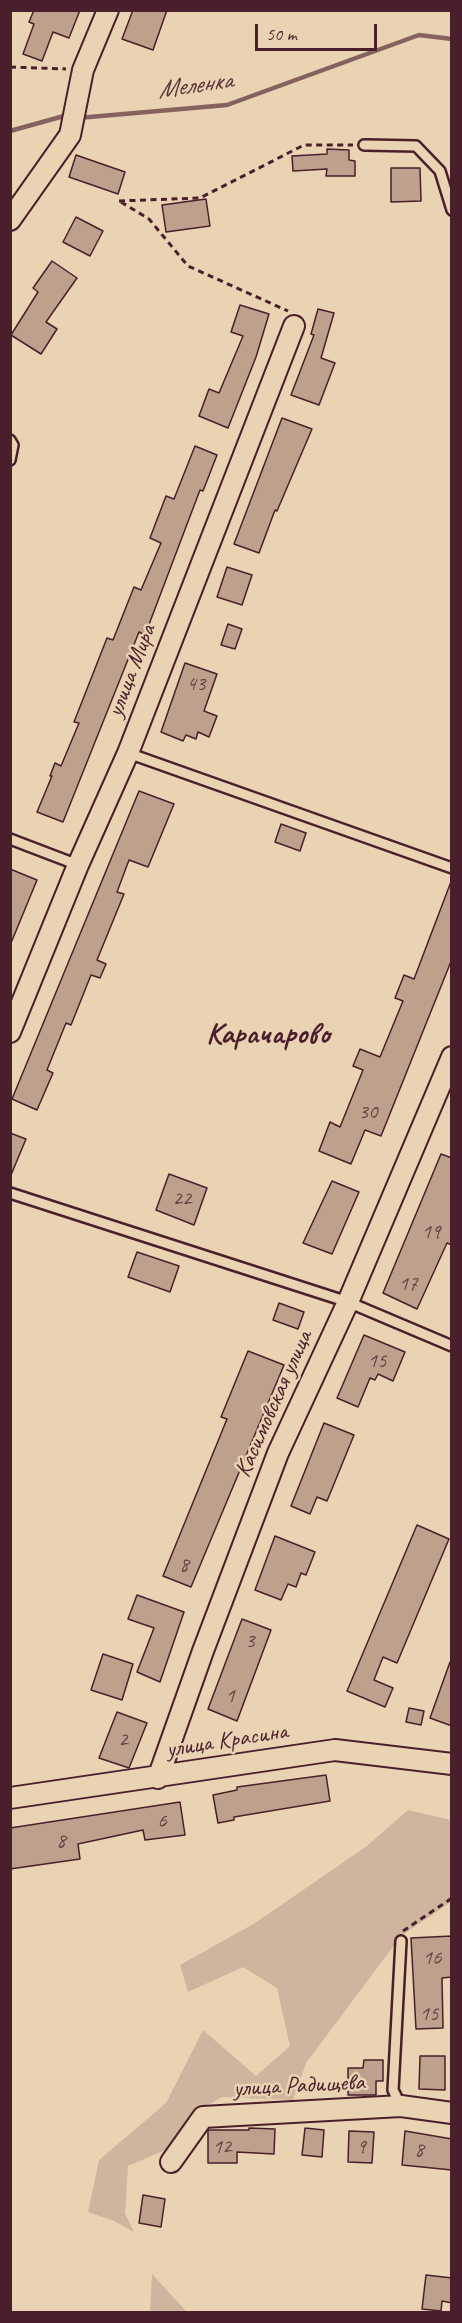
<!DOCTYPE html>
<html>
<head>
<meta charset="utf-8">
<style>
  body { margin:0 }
  #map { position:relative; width:462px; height:2323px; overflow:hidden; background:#ead3b3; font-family:Caveat,sans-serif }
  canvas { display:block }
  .frame { position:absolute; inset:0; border:12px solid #4a1f2b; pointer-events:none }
  .scale { position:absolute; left:255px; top:24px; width:122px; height:27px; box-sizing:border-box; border:3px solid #4a1f2b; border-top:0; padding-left:8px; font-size:18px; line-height:21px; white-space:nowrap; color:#4a1f2b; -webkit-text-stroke:4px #ead3b3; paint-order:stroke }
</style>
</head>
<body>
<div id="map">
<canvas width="462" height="2323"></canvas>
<div class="frame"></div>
<div class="scale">50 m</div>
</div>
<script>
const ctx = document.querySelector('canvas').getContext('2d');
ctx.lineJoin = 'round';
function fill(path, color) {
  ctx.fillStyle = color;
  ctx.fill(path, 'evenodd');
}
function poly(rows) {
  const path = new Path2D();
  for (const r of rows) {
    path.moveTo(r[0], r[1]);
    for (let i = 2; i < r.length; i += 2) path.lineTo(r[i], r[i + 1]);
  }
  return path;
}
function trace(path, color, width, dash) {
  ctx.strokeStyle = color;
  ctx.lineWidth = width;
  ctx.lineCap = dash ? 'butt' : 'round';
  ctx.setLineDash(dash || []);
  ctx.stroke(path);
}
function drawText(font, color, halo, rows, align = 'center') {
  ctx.font = font + ' Caveat,sans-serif';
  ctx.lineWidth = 5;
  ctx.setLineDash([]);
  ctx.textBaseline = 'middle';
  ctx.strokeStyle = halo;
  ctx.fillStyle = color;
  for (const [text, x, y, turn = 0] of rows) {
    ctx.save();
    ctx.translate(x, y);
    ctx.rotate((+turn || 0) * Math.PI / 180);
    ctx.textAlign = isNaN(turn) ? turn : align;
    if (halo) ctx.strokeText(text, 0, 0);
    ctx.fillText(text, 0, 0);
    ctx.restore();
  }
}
fill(poly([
  [408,1810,451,1820,451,1902,401,1936,306,2063,293,2100,222,2097,200,2110,170,2148,128,2166,125,2213,134,2232,114,2221,88,2212,99,2160,166,2103,203,2030,256,2076,290,2046,277,1988,243,1967,188,1992,180,1965,255,1923,367,1846],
  [152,2274,187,2312,150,2312]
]), '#cfb59d');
trace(poly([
  [78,118,227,105,419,35,452,39],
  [10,131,64,116]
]), '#85625d', 4.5);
const building = poly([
  [34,10,80,10,69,38,53,32,42,61,23,54,34,24,29,22,34,10],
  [133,10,167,10,153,50,122,39,133,10],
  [327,149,349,150,349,160,355,161,355,176,326,176,327,169,293,171,292,156,327,154,327,149],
  [76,155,125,172,118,194,69,177,76,155],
  [391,168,420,168,421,201,391,202,391,168],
  [206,199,210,226,166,232,162,205,206,199],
  [76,217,103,231,90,256,63,242,76,217],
  [52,261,77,278,46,322,57,329,41,354,11,335,38,292,33,288,52,261],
  [240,305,269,314,256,357,228,428,199,416,209,389,219,393,243,336,231,332,240,305],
  [318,309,334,313,321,358,335,363,319,405,291,395,314,335,311,334,318,309],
  [282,418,312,429,277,511,275,510,259,553,234,544,282,418],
  [195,446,217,455,203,491,200,490,145,635,139,632,63,822,37,812,52,776,50,776,55,763,61,766,79,723,74,722,107,638,113,640,134,587,141,590,161,543,150,538,166,496,174,499,195,446],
  [227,567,252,575,242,605,217,597,227,567],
  [228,624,242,629,235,649,221,645,228,624],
  [185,663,217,674,204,711,217,716,209,737,198,732,196,739,186,735,183,741,161,732,185,663],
  [139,791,174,804,148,867,129,860,117,892,124,894,97,960,106,964,100,978,91,975,71,1025,66,1023,47,1070,53,1073,37,1110,12,1099,139,791],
  [281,824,306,833,300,851,275,842,281,824],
  [10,869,37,880,11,943,10,943,10,869],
  [452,879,452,959,381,1136,365,1130,351,1164,319,1151,330,1122,340,1127,363,1070,353,1066,360,1049,380,1057,403,1001,395,998,404,975,414,979,452,879],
  [10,1133,26,1139,11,1175,10,1174,10,1133],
  [441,1154,452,1158,452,1245,447,1243,417,1309,383,1293,441,1154],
  [169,1174,207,1188,194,1225,156,1210,169,1174],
  [332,1181,359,1192,332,1254,303,1243,332,1181],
  [137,1252,179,1266,170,1292,128,1277,137,1252],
  [279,1303,304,1312,298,1329,273,1320,279,1303],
  [364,1335,405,1352,393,1381,378,1374,375,1380,370,1378,358,1407,337,1398,364,1335],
  [248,1351,284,1365,191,1587,163,1576,227,1419,221,1417,248,1351],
  [324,1423,354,1435,327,1501,317,1497,310,1514,291,1506,324,1423],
  [417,1525,449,1539,397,1663,383,1657,374,1680,393,1688,385,1707,347,1691,417,1525],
  [275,1536,315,1552,306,1575,301,1573,296,1587,288,1584,281,1600,255,1590,275,1536],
  [137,1595,184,1612,160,1682,137,1672,154,1628,128,1619,137,1595],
  [242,1619,271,1630,237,1721,208,1709,242,1619],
  [103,1654,133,1664,122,1700,91,1690,103,1654],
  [450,1662,452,1663,452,1726,430,1718,450,1662],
  [409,1708,424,1711,421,1725,406,1722,409,1708],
  [117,1712,147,1723,129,1768,99,1758,117,1712],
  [326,1775,330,1801,234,1817,234,1820,218,1823,213,1795,237,1790,237,1787,326,1775],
  [180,1802,185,1835,145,1840,143,1830,78,1844,80,1859,10,1869,10,1828,180,1802],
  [452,1936,452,1977,442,1978,443,2028,416,2029,411,1938,452,1936],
  [420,2056,445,2056,445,2090,419,2089,420,2056],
  [364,2060,383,2060,383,2081,376,2081,376,2095,348,2095,348,2068,363,2068,364,2060],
  [249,2128,275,2129,274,2154,237,2152,237,2163,208,2163,208,2130,249,2130,249,2128],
  [305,2128,324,2130,322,2157,302,2155,305,2128],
  [349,2131,374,2132,372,2163,348,2162,349,2131],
  [405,2131,452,2139,452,2170,402,2165,405,2131],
  [143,2195,165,2199,161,2227,139,2223,143,2195],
  [426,2275,452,2278,452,2303,442,2301,441,2311,422,2309,426,2275]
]);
fill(building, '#bda18d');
trace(building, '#4a1f2b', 1.5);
const lane = poly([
  [364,145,416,146,440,171,452,210],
  [10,440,13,445,10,460],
  [128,753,452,868],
  [10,839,78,865],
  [10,1193,348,1302,452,1346],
  [401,1941,393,2090,401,2106]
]);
const street = poly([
  [10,220,70,135,83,70,108,10],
  [10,1032,78,865,128,753,294,326],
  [158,1778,203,1651,278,1453,348,1302,452,1057],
  [10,1798,335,1750,452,1764],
  [171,2162,203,2117,401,2106,452,2113]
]);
trace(lane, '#4a1f2b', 14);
trace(street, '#4a1f2b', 24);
trace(poly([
  [10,67,66,69],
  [119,201,200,198,304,145,353,145],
  [121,202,149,219,188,266,288,311],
  [403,1931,452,1898]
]), '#4a1f2b', 3, [6, 4.5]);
trace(lane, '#ead3b3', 9);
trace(street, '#ead3b3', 20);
drawText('21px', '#674044', null, [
  ["43",196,684],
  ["30",368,1112],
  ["22",182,1199],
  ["19",431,1232],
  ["17",408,1284],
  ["15",377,1361],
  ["8",184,1565],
  ["3",250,1641],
  ["1",230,1696],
  ["2",123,1740],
  ["6",162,1821],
  ["8",61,1841],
  ["16",432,1958],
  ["15",429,2014],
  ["12",222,2147],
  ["9",361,2147],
  ["8",419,2150]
]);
drawText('24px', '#4a1f2b', '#ead3b3', [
  ["улица Мира",132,671,-69],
  ["Касимовская улица",274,1404,-66],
  ["улица Красина",227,1741,-9],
  ["улица Радищева",299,2086,-3]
]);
drawText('italic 26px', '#5e353c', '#ead3b3', [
  ["Меленка",195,86,-8]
]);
drawText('bold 30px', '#4a1f2b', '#ead3b3', [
  ["Карачарово",268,1035]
]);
</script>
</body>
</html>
